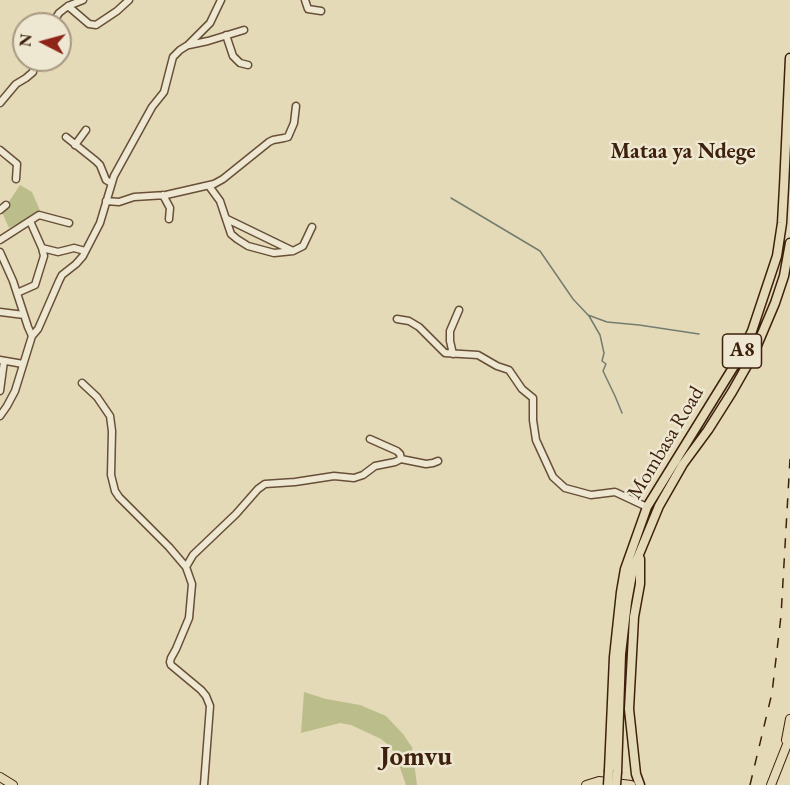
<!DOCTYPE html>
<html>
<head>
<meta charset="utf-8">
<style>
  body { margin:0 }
  #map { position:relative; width:790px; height:785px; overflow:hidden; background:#e5dab8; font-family:"EB Garamond",serif }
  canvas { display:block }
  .north { position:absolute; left:12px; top:12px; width:60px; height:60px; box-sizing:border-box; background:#eee7d1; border:2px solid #a89883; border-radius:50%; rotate:276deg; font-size:16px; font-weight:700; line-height:24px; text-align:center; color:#3e210d }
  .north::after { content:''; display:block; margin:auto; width:21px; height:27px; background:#8f2418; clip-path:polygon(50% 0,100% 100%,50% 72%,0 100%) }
</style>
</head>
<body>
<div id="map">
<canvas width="790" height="785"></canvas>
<div class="north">N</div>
</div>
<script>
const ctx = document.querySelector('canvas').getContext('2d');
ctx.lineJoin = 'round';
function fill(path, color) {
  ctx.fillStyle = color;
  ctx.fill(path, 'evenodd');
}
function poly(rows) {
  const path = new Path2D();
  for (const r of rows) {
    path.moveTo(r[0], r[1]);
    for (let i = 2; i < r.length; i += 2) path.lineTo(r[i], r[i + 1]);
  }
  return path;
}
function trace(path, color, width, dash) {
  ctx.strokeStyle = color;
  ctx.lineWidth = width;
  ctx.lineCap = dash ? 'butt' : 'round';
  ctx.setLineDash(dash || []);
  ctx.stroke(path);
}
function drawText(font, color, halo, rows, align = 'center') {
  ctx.font = font + ' "EB Garamond",serif';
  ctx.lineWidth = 5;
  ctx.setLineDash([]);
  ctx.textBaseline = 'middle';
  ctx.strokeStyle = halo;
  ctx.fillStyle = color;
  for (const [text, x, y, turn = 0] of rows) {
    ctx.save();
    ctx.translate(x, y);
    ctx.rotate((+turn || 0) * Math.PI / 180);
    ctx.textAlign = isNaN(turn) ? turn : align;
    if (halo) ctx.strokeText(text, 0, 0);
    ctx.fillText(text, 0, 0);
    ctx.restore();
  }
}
fill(poly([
  [20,185,32,192,41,213,9,228,2,212],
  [304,692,326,699,360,705,386,716,403,734,412,747,417,785,406,785,396,756,391,747,381,739,351,725,340,723,301,733]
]), '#bbbe8b');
trace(poly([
  [451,198,540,251,573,299,588,315,607,322,639,325,699,334],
  [589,316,600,335,604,353,602,361,606,364,603,371,615,396,622,413]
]), '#737d6f', 1.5);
const minor = poly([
  [305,0,308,9,321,11],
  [68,6,89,24,96,25,117,11,129,0],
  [52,24,59,13,68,6,83,0],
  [226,35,233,56,240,63,248,65],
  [189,45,208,41,244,30],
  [0,103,16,84,26,78,33,72,35,60],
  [66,137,96,161,100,165,106,180,111,183],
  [75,145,86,130],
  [0,150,17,164,16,179],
  [209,186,220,201,231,234,237,239,248,246,274,253,293,251,303,246,312,227],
  [163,195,170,208,169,219],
  [106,201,119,202,134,197,166,195,214,184,223,179,269,142,273,140,284,138,288,137,294,123,296,106],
  [0,210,6,205],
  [227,219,293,251],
  [0,240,39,215,69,223],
  [42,248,58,252,74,248,85,251],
  [0,252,13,281,28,327,32,336],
  [17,293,35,285,44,256,42,248,30,221],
  [0,312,24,315],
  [397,319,409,321,419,327,445,353,478,355,497,366,509,370,522,389,533,398,533,420,536,440,553,477,565,488,591,495,615,492,647,507],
  [453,354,450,341,450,331,459,310],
  [0,360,23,364],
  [82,383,97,397,110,416,112,431,111,475,115,491,119,497,169,547,186,567],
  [0,391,4,361],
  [0,416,7,406,15,391,32,336,38,329,42,320,59,281,62,275,76,264,83,256,100,223,114,176,152,107,164,92,173,57,180,50,188,45,210,23,221,0],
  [370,439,397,451,400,454,401,459],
  [204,785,210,706,206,696,201,690,171,665,170,662,171,658,176,649,189,618,192,584,186,567,193,555,236,514,258,489,265,484,295,482,334,476,354,478,363,475,375,466,395,462,401,459,426,464,433,463,438,461]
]);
const major = poly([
  [786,740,790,719],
  [0,777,13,785],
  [586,785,599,781,631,785],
  [771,785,790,737]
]);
const highway = poly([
  [640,559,640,584,634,617,629,709,636,774,640,785],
  [609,770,614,657,621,592,625,569,647,507,739,358,752,331,777,256,782,223,784,187,790,58],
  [617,772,621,654,627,602,633,569,659,506,683,464,708,430,732,392,753,355,775,303,784,276,790,243]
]);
trace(minor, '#684f38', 9);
trace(major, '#3e210d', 10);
trace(highway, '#3e210d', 11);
trace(minor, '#eee7d1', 6);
trace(major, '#e5dab8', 8);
trace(highway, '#e5dab8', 8);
trace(poly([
  [750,785,772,693,781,616,790,459]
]), '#3e210d', 1.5, [10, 10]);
const highwayBridge = poly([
  [608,785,609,770],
  [616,785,617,772]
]);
trace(highwayBridge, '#3e210d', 11, []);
trace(highwayBridge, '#e5dab8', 8);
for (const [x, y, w] of [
  [742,351,39]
]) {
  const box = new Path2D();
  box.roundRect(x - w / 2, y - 17, w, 34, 4.5);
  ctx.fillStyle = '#eee7d1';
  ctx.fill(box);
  trace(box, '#3e210d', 1.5);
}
drawText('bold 20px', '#3e210d', null, [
  ["A8",742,351]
]);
drawText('21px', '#3e210d', '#eee7d1', [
  ["Mombasa Road",666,443,-59]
]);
drawText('bold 22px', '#3e210d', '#eee7d1', [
  ["Mataa ya Ndege",683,152]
]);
drawText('bold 27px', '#3e210d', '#eee7d1', [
  ["Jomvu",416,758]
]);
</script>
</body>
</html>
